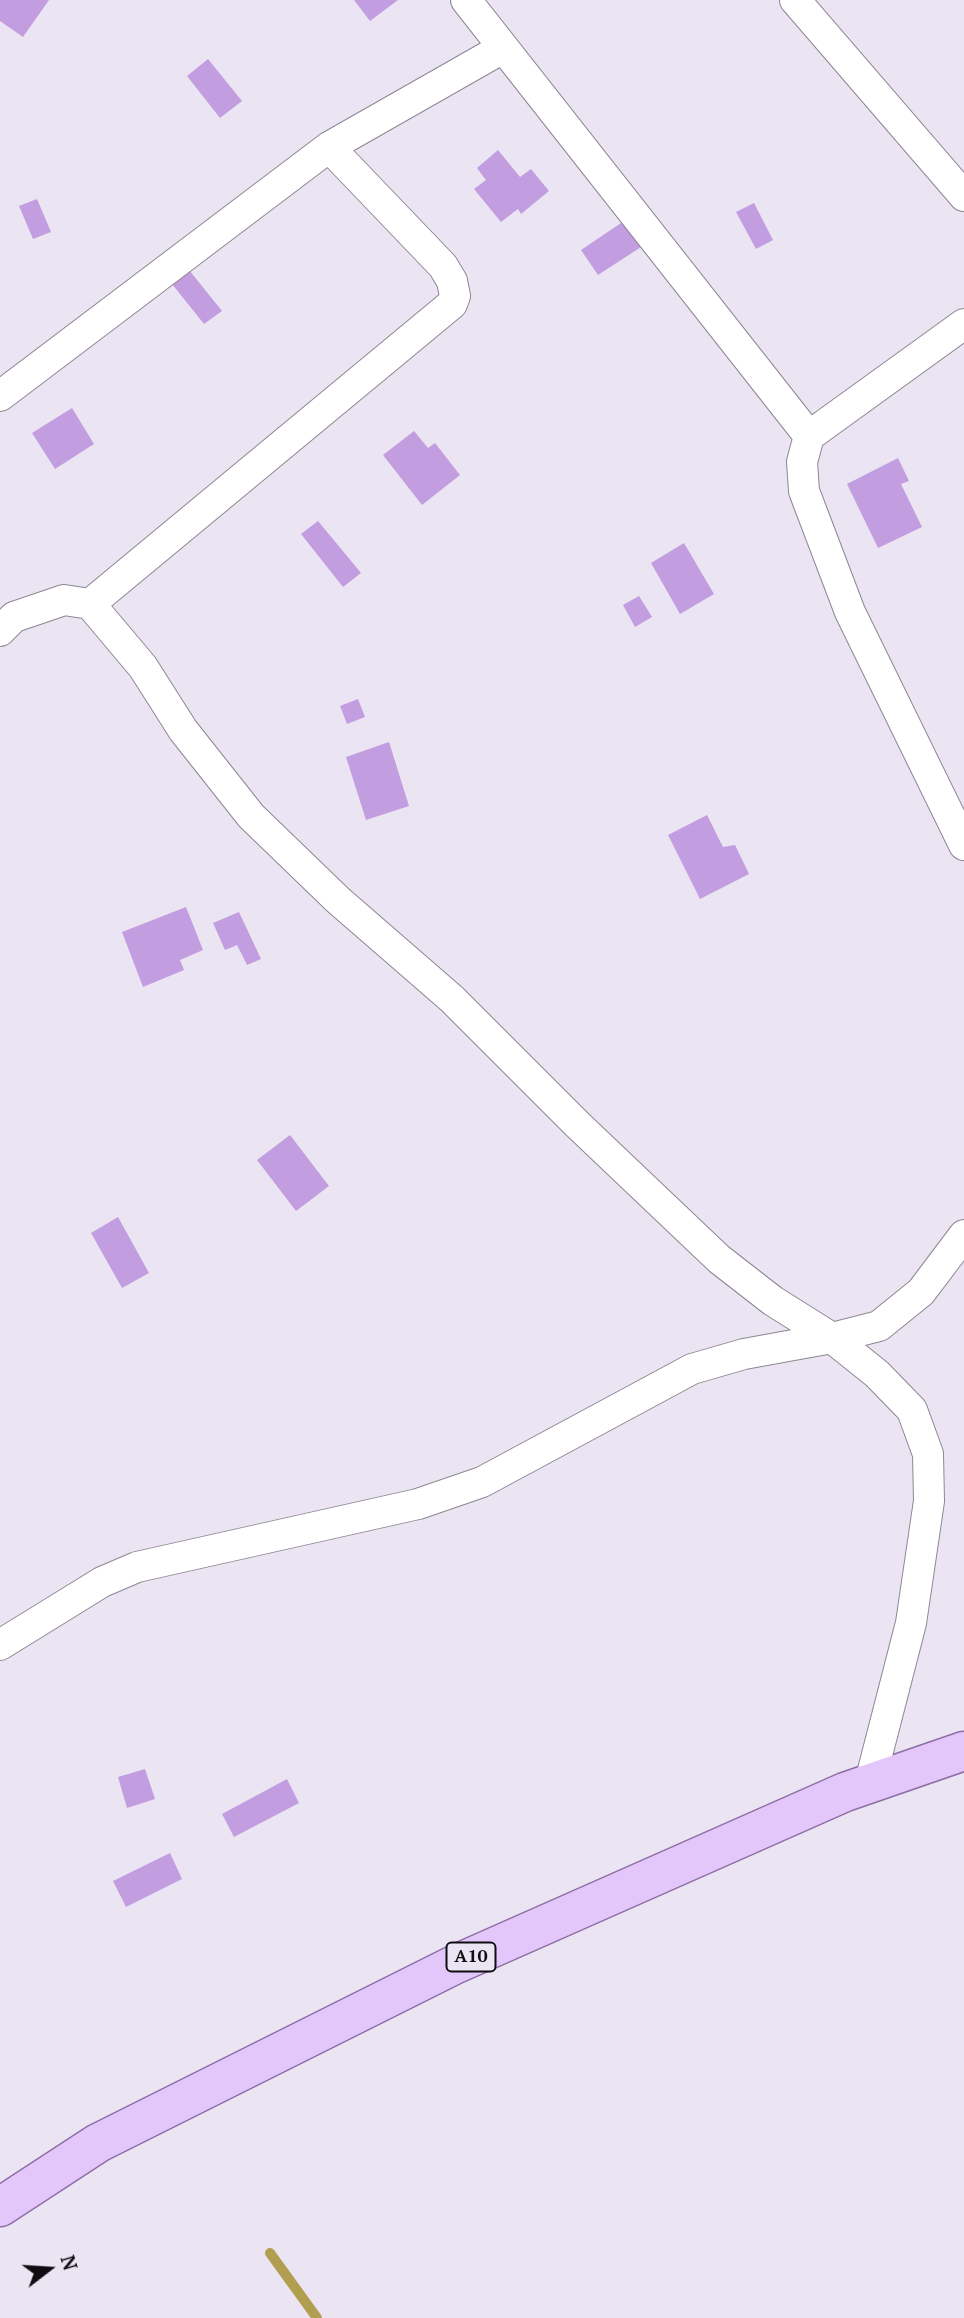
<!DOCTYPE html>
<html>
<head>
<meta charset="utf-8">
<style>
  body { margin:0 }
  #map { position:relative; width:964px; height:2318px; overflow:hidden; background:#ebe4f2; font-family:"PT Serif",serif }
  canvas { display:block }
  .north { position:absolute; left:14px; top:2234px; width:70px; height:70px; -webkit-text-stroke:5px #ebe4f2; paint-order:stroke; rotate:73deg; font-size:19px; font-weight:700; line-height:28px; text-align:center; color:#0f0d12 }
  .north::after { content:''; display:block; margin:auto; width:24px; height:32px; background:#0f0d12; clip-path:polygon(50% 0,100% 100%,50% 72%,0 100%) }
</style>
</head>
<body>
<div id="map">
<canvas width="964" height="2318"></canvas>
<div class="north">N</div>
</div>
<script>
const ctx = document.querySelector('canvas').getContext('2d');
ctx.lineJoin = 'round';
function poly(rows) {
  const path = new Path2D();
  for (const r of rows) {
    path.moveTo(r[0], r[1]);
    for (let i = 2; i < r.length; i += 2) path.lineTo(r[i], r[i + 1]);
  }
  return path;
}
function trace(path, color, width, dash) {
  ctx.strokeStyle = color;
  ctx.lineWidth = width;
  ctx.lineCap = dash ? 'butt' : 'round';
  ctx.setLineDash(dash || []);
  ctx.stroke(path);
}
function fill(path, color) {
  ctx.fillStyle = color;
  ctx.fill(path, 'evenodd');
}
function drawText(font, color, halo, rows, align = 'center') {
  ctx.font = font + ' "PT Serif",serif';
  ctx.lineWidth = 6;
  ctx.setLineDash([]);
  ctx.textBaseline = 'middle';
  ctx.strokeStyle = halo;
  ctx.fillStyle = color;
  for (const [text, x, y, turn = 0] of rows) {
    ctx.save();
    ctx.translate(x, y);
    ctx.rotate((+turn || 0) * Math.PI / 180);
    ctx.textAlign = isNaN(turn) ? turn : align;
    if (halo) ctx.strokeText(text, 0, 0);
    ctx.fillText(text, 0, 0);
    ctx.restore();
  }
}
trace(poly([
  [270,2253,317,2318]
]), '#b19e50', 10);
fill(poly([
  [0,0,49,0,23,37,0,21],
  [354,0,398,0,370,21],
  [208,59,242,101,220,118,187,76],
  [498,150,520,177,531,169,549,191,521,214,518,209,501,222,474,189,486,180,477,168],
  [37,199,51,232,33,239,19,206],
  [754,203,773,240,756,249,736,212],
  [624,221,641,247,598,275,581,250],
  [185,265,222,311,204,324,168,279],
  [72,408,94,444,55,469,32,433],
  [414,431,428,448,435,443,460,475,422,505,383,455],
  [898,458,909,481,901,484,922,527,878,548,847,484],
  [318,521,361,573,343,587,301,534],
  [684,543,714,594,680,614,651,563],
  [639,596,652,617,635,627,623,605],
  [358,699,365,717,347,724,340,706],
  [389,742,409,806,366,820,346,757],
  [707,815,723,847,735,845,749,874,700,899,668,835],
  [186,907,203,950,180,960,184,970,143,987,122,932],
  [239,912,261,959,247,965,237,945,225,950,213,923],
  [290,1135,329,1186,296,1211,257,1160],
  [118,1217,149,1273,122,1288,91,1233],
  [145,1769,155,1799,127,1808,118,1777],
  [287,1779,299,1803,234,1837,222,1814],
  [170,1853,182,1879,126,1907,113,1881]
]), '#c29de0');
const minor = poly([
  [466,0,809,436],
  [795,0,964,196],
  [964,324,809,436,802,462,804,491,850,612,964,845],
  [0,396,329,147,503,48],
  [90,604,452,304,455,296,452,281,443,266,329,147],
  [0,631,14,617,64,600,90,604,143,667,183,730,251,816,338,900,452,999,578,1125,719,1259,773,1301,832,1338,877,1374,912,1410,928,1454,929,1501,911,1623,870,1782],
  [0,1645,102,1582,137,1567,418,1504,482,1482,692,1369,744,1354,832,1338,879,1326,921,1292,964,1235]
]);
const primary = poly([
  [0,2207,98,2143,456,1964,845,1792,964,1751]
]);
trace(minor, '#8d8693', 32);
trace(primary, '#8d6ea6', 41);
trace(minor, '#fff', 30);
trace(primary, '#e3c7fa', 38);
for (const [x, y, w] of [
  [471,1957,49]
]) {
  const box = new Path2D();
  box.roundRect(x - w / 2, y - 14.5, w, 29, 5);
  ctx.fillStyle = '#ebe4f2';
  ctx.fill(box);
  trace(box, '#0f0d12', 2);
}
drawText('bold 18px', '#0f0d12', null, [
  ["A10",471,1957]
]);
</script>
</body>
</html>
